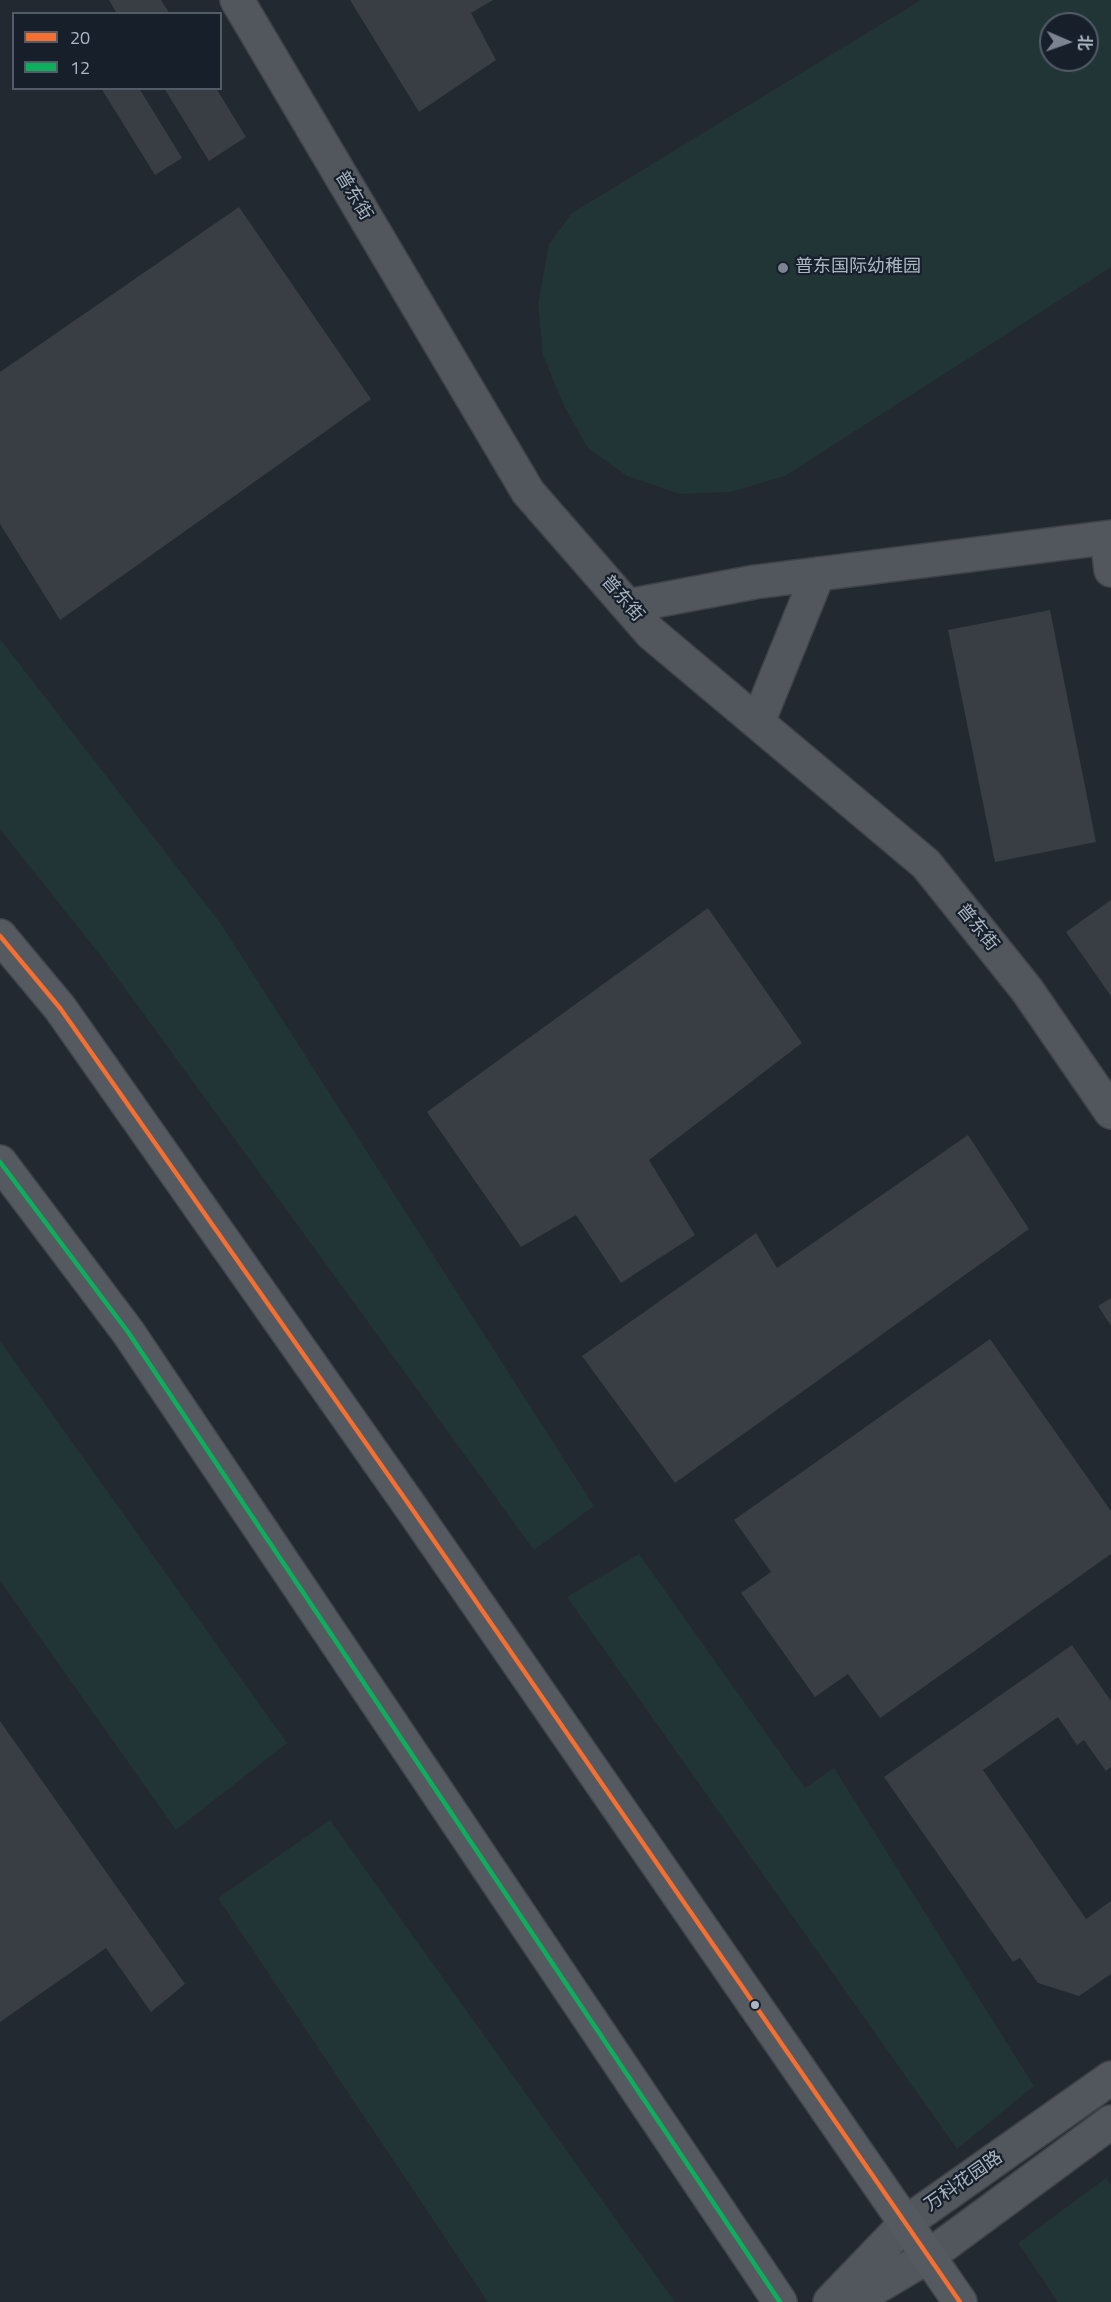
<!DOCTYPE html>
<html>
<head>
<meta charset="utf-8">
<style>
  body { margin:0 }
  #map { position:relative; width:1111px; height:2302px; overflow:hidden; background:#232930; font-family:"Titillium Web","Noto Sans SC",sans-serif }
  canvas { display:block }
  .legend { position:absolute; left:12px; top:12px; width:210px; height:78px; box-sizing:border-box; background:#17202a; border:2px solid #525c67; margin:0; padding:8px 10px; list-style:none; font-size:18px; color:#abb5c3 }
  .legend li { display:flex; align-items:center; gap:12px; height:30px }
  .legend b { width:30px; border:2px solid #525c67 }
  .north { position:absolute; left:1039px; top:12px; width:60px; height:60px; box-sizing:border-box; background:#17202a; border:2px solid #525c67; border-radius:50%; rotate:92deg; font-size:16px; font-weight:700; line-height:24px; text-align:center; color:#abb5c3 }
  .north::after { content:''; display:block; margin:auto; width:21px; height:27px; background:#7b8490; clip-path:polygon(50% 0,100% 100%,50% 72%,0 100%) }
</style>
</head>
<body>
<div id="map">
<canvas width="1111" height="2302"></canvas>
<ul class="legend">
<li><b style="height:8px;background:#f46f30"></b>20</li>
<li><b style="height:8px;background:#0daf5c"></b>12</li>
</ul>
<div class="north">北</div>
</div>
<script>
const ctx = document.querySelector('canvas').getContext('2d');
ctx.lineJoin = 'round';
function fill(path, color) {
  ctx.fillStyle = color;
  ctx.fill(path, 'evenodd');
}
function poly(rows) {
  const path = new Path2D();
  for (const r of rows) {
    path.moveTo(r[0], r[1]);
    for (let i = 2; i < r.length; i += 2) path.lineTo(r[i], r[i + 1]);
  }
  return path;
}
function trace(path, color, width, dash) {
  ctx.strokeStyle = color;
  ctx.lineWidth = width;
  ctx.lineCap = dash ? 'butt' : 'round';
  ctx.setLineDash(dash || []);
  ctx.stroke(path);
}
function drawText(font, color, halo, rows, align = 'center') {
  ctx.font = font + ' "Titillium Web","Noto Sans SC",sans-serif';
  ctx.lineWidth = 4.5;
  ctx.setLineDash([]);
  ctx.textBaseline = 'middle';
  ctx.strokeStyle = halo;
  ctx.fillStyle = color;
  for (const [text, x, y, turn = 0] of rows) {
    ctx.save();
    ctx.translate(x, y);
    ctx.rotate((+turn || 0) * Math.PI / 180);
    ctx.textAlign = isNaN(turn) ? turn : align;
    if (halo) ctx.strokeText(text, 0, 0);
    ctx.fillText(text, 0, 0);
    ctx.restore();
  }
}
fill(poly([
  [921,0,1111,0,1111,267,785,476,730,492,680,494,627,476,588,448,565,408,543,355,538,304,549,244,572,213],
  [1051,24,1087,24,1087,60,1051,60],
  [0,639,221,924,594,1506,534,1550,108,965,0,829],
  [0,1341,287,1743,176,1830,0,1581],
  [639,1554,805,1788,834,1768,1034,2086,957,2149,567,1597],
  [330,1820,675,2302,488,2302,218,1898],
  [1106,2178,1111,2185,1111,2302,1058,2302,1018,2243]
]), '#213436');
fill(poly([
  [109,0,161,0,170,14,117,14],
  [350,0,493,0,471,13,496,60,419,112],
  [101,88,139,88,182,158,155,175],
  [164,88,216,88,246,137,209,161],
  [239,207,371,399,60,620,0,524,0,372],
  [1050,610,1096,842,995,862,948,630],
  [1111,900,1111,996,1066,932],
  [708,908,802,1043,649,1160,695,1235,621,1283,576,1215,521,1247,427,1112],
  [968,1135,1029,1229,675,1483,582,1356,756,1233,777,1268],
  [1111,1298,1111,1326,1098,1306],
  [990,1339,1111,1511,1111,1554,880,1718,848,1674,815,1697,741,1593,771,1572,734,1520],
  [1072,1645,1111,1701,1111,1767,1106,1771,1084,1740,1077,1745,1058,1717,983,1770,1086,1919,1111,1901,1111,1974,1079,1996,1038,1983,1020,1958,1013,1962,884,1777],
  [0,1721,185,1984,151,2012,106,1948,0,2022]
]), '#383e44');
const minor = poly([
  [237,0,528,492,651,633,926,864,1027,990,1111,1112],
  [1107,538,1111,570],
  [628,606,755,582,1111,537],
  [758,722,818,574],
  [830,2302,907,2222,1111,2078],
  [851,2302,929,2256,1111,2122]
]);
const major = poly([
  [0,936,60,1008,410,1506,960,2302],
  [0,1162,128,1332,780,2302]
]);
trace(minor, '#3f4349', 36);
trace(major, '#40454d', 36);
trace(minor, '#52575e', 33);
trace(major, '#555a61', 33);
trace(poly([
  [0,936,60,1008,410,1506,960,2302]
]), '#f46f30', 4.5);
trace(poly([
  [0,1162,128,1332,780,2302]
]), '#0daf5c', 4.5);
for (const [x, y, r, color] of [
  [783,268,6,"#7b8490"],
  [755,2005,5,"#abb5c3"]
]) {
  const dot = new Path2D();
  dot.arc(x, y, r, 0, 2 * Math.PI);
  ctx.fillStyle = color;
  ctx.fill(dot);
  trace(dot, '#17202a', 2);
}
drawText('18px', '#abb5c3', '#17202a', [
  ["普东街",353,196,59],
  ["普东街",622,599,49],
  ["普东街",977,928,51],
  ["万科花园路",964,2182,-35]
]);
drawText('18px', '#abb5c3', '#17202a', [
  ["普东国际幼稚园",795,268]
], 'left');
</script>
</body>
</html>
